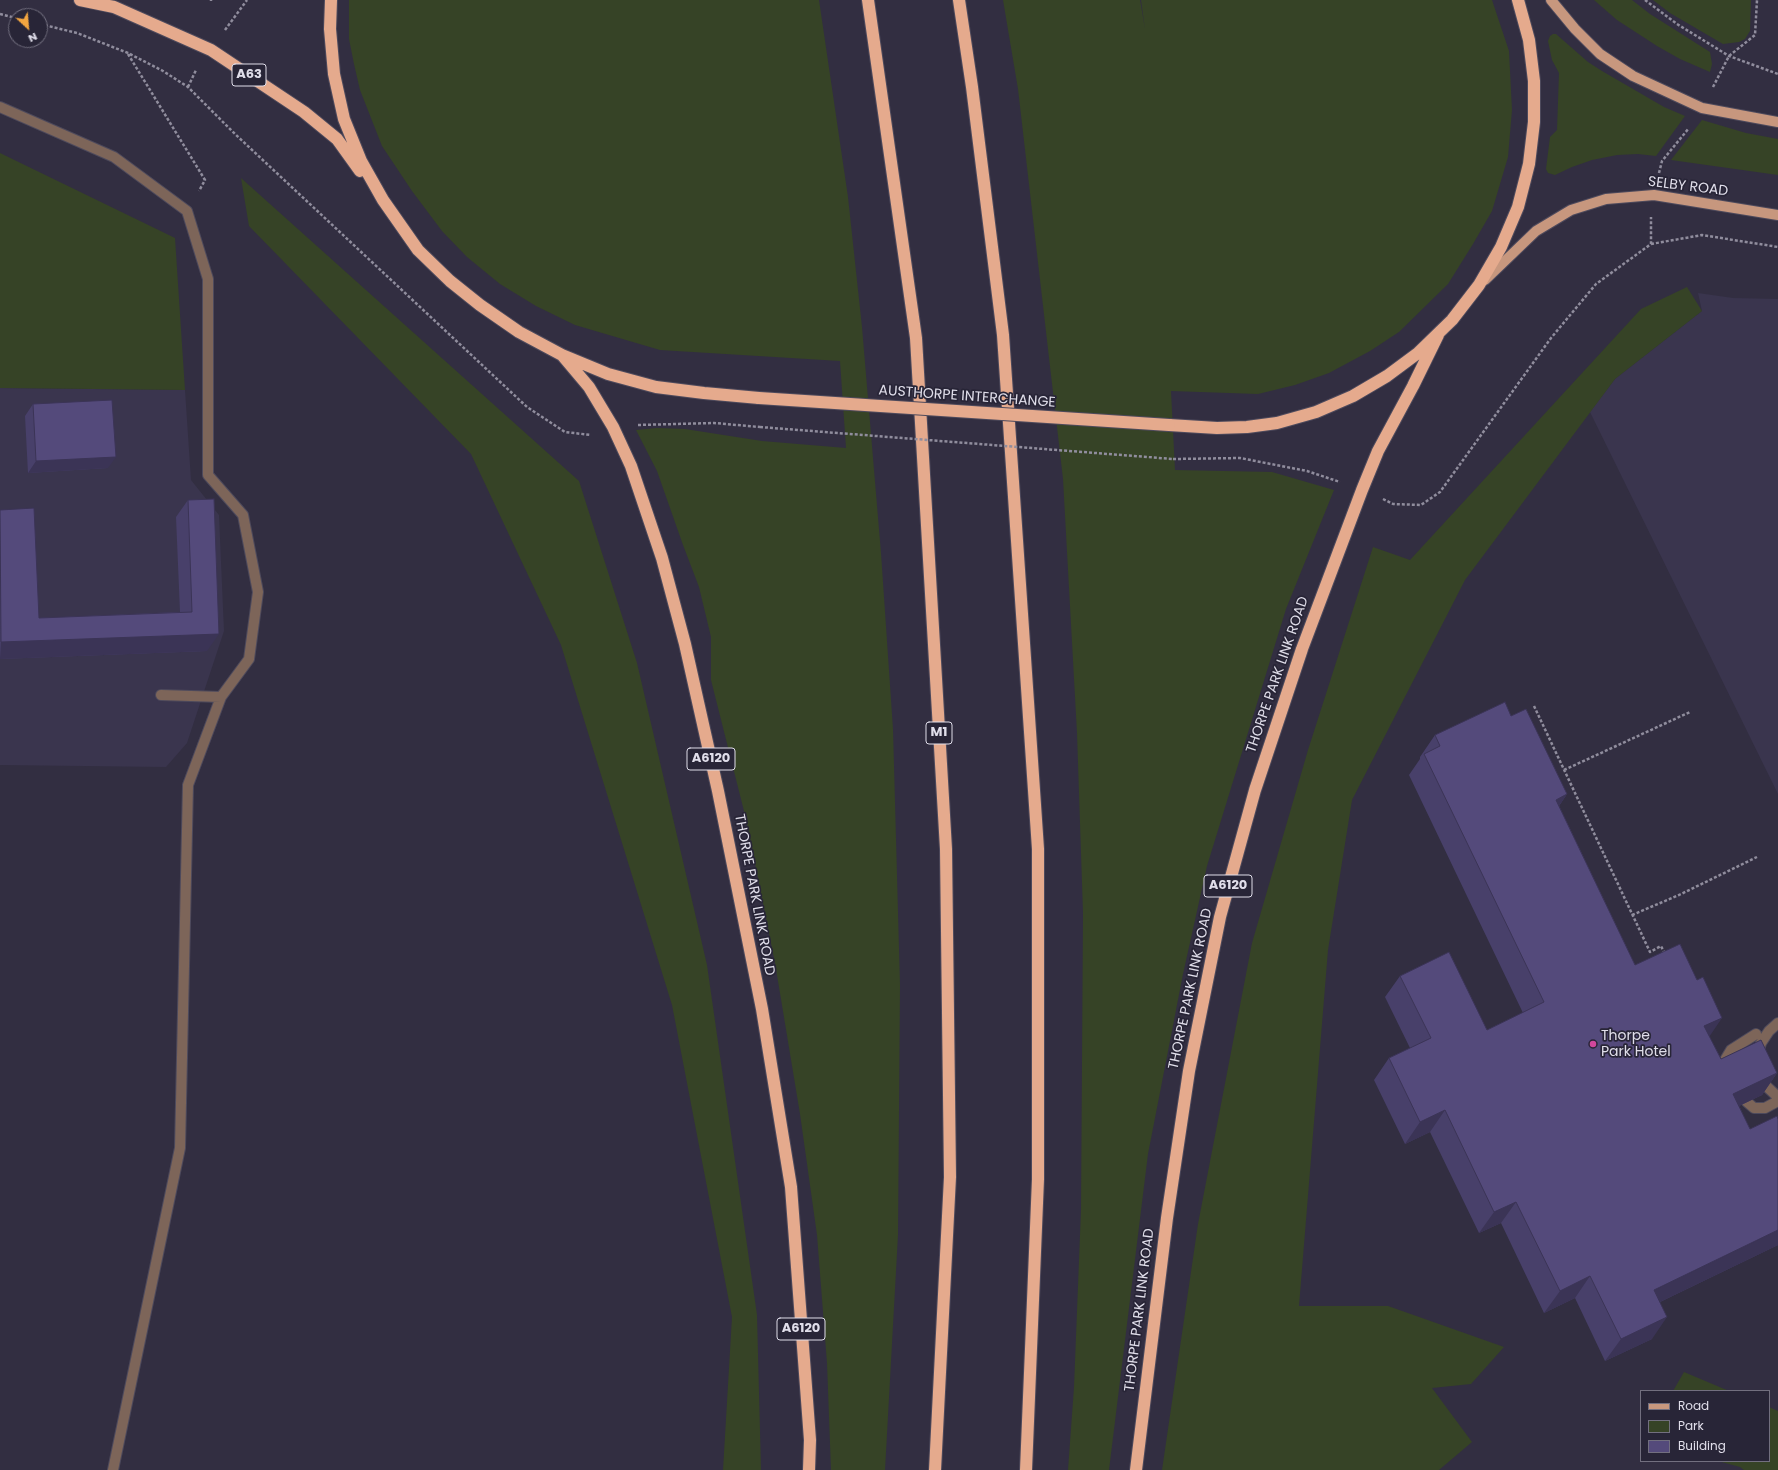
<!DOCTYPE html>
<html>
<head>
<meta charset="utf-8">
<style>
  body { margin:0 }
  #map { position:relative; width:1778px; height:1470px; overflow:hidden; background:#322e41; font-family:Poppins,sans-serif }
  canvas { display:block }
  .legend { position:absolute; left:1640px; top:1390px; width:130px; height:72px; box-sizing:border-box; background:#282537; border:1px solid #726f7f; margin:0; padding:5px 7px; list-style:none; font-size:12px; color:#e0deea }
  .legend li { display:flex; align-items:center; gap:8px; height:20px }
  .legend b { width:20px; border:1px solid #726f7f }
  .north { position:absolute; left:8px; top:8px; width:40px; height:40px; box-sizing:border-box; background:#282537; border:1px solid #726f7f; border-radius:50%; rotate:154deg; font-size:11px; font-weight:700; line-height:16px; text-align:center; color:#e0deea }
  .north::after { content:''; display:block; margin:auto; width:14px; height:18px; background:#f2a540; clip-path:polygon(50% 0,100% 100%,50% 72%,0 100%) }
</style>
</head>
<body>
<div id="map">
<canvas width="1778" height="1470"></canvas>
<ul class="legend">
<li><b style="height:5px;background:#c7977e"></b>Road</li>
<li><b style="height:11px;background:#364326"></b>Park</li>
<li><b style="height:11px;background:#544a7b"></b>Building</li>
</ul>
<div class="north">N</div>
</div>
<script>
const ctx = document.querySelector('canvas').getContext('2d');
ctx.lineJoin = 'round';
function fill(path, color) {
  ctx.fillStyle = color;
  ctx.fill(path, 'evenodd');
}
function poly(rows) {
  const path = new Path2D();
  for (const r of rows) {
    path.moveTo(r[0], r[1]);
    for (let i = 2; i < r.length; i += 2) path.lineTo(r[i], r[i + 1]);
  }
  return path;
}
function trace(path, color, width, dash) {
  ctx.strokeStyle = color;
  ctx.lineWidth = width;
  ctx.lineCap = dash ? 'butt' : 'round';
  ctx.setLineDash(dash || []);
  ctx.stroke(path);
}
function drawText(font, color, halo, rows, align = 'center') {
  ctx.font = font + ' Poppins,sans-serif';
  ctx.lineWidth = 3.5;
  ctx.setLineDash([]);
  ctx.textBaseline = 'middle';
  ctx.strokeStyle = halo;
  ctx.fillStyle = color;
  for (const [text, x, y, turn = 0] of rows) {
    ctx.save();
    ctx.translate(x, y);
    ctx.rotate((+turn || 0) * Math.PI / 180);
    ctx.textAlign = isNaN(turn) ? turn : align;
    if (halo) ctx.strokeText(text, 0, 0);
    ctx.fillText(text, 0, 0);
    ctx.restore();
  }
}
fill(poly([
  [1698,293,1733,298,1778,299,1778,794,1590,412,1615,379,1702,311],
  [0,388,185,390,191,480,219,515,224,631,187,743,166,767,0,765]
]), '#3a354e');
fill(poly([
  [349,0,819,0,848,197,862,327,881,553,893,729,900,985,898,1235,885,1470,831,1470,827,1363,817,1235,800,1114,775,963,747,823,711,680,711,637,699,587,683,545,657,471,636,430,657,428,685,429,762,441,846,448,840,361,660,350,575,325,536,306,500,284,467,257,442,231,412,191,382,146,360,90,354,64,349,39],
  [1003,0,1140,0,1145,29,1141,0,1492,0,1509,51,1512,110,1508,157,1492,211,1473,244,1448,284,1399,332,1370,351,1329,373,1295,385,1258,394,1171,391,1175,470,1272,472,1334,490,1286,609,1207,866,1183,974,1148,1154,1109,1470,1068,1470,1074,1387,1081,1210,1083,913,1077,733,1063,479,1018,89],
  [1594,0,1632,0,1650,14,1710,52,1712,64,1710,72,1680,59,1657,46,1617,20],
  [1653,0,1751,0,1750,31,1745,39,1739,42,1723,44,1670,13],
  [1553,34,1556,34,1588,62,1602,71,1664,107,1685,116,1656,156,1638,154,1617,155,1592,160,1572,167,1555,175,1548,173,1546,169,1550,137,1557,130,1559,73,1552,60,1548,41,1550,36],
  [1702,120,1746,133,1778,139,1778,175,1671,160],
  [0,153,175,238,185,390,0,388],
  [241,178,579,481,637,663,707,965,757,1315,761,1470,723,1470,732,1317,672,1005,561,645,471,454,249,226],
  [1687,287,1702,311,1615,379,1465,580,1352,800,1328,950,1299,1306,1388,1306,1504,1347,1471,1384,1432,1388,1472,1442,1439,1470,1162,1470,1198,1224,1252,943,1308,750,1373,547,1410,560,1641,309],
  [1684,1372,1729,1391,1673,1391],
  [1769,1407,1778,1411,1778,1470,1744,1470,1740,1467,1718,1461,1769,1461]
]), '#364326');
const minor = poly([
  [0,107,114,157,187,211,208,279,208,475,243,515,258,592,249,659,221,697,188,785,180,1148,113,1470],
  [161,695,221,697],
  [1758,1054,1761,1043,1769,1031,1778,1023],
  [1727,1068,1725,1060,1731,1050,1756,1034],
  [1761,1076,1765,1085,1778,1097],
  [1740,1091,1747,1102,1754,1108,1765,1108,1778,1101]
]);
const major = poly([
  [1551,0,1575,29,1600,54,1633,76,1702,108,1778,122],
  [1485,280,1536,231,1571,210,1606,199,1654,195,1778,215]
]);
const highway = poly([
  [80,0,114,7,211,50,304,112,337,139,360,171],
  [331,0,330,29,334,74,344,119,361,161,383,200,418,250,450,281,480,305,519,332,562,355,608,374,656,387,704,393,759,398],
  [868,0,916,338,946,849,950,1177,935,1470],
  [959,0,972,87,1003,335,1038,849,1038,1179,1026,1470],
  [562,355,589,387,613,427,631,466,662,558,685,644,718,791,762,1009,791,1187,810,1440,809,1470],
  [1169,425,1217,428,1247,427,1277,423,1316,412,1353,396,1387,376,1418,353,1452,320,1479,285,1501,247,1518,207,1529,164,1534,122,1534,81,1529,40,1518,0],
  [1136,1470,1167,1218,1189,1071,1220,917,1255,790,1302,649,1362,490,1378,451,1413,386,1438,335]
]);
trace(minor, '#4e4a5c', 12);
trace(major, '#4e4a5c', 12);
trace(highway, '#4e4a5c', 14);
trace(poly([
  [1645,0,1677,24,1729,56,1778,74],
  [211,1,211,0],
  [0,14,16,18],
  [40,24,77,33,128,53,163,71,188,87,235,134,527,407,565,432,591,435],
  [225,30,247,0],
  [128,54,205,180,199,191],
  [188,87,196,70],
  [1713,87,1729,56,1755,35,1757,0],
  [1659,173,1662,161,1689,128],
  [1651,244,1702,235,1778,247],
  [638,425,714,423,760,427],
  [1173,459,1240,458,1307,471,1340,482],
  [1383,499,1393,504,1421,505,1440,492,1551,338,1596,284,1651,244,1651,217],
  [1534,706,1650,952,1661,946,1665,954],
  [1564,770,1690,712],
  [1632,915,1679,895,1757,857]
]), '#908d9d', 2.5, [3, 2]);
trace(minor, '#7d6559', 10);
trace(major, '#c7977e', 10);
trace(highway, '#e5aa8d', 12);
const highwayBridge = poly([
  [759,398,1169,425]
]);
trace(highwayBridge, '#4e4a5c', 14, []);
trace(poly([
  [760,427,1173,459]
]), '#908d9d', 2.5, [3, 2]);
trace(highwayBridge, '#e5aa8d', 12);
fill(poly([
  [33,404,108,468,28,473,25,416],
  [188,500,207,651,0,659,0,510,39,618,180,612,176,517],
  [1511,716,1567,794,1559,806,1635,965,1709,1036,1721,1059,1777,1073,1762,1095,1739,1106,1750,1129,1778,1119,1778,1245,1660,1302,1652,1339,1605,1361,1575,1298,1544,1313,1501,1223,1479,1233,1430,1132,1405,1144,1374,1080,1389,1058,1410,1048,1385,997,1400,976,1487,1030,1523,1013,1409,775,1420,759,1420,757,1435,735]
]), '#48406a');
fill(poly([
  [116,457,108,468,28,473,36,461],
  [219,634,207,651,0,659,1,642],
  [1567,794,1552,816,1556,800],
  [1722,1018,1707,1040,1704,1026],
  [1777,1073,1762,1095,1718,1116,1733,1094],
  [1445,1110,1430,1132,1405,1144,1420,1122],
  [1516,1202,1501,1223,1479,1233,1494,1212],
  [1778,1230,1778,1245,1639,1312,1654,1290],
  [1590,1276,1575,1298,1544,1313,1560,1291],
  [1667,1317,1652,1339,1605,1361,1621,1339]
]), '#3b3456');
const building = poly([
  [112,400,116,457,36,461,33,404,112,400],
  [214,499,219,634,1,642,0,510,34,508,39,618,192,612,188,500,214,499],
  [1505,702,1511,716,1526,709,1567,794,1556,800,1635,965,1680,944,1697,980,1703,977,1722,1018,1704,1026,1721,1059,1761,1040,1777,1073,1733,1094,1750,1129,1777,1116,1778,1119,1778,1230,1654,1290,1667,1317,1621,1339,1590,1276,1560,1291,1516,1202,1494,1212,1445,1110,1420,1122,1389,1058,1431,1038,1400,976,1449,952,1487,1030,1544,1002,1424,754,1440,746,1435,735,1505,702]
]);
fill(building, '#544a7b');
trace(building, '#3b3456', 1);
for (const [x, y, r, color] of [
  [1593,1044,4,"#d1479c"]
]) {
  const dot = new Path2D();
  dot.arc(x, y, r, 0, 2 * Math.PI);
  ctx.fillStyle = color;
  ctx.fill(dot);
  trace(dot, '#282537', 1.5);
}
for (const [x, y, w] of [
  [249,75,34],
  [939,733,26],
  [711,759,48],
  [1228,886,48],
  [801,1329,48]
]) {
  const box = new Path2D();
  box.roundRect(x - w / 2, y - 11, w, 22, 3);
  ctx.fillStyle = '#282537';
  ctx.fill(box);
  trace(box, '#e0deea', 1);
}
drawText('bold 13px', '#e0deea', null, [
  ["A63",249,75],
  ["M1",939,733],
  ["A6120",711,759],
  ["A6120",1228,886],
  ["A6120",801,1329]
]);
drawText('14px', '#e0deea', '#282537', [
  ["SELBY ROAD",1688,187,7],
  ["AUSTHORPE INTERCHANGE",967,397,4],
  ["THORPE PARK LINK ROAD",1278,675,-71],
  ["THORPE PARK LINK ROAD",754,895,79],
  ["THORPE PARK LINK ROAD",1191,989,-78],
  ["THORPE PARK LINK ROAD",1140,1310,-83]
]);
drawText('14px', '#e0deea', '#282537', [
  ["Thorpe",1601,1036],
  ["Park Hotel",1601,1052]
], 'left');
</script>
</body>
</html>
